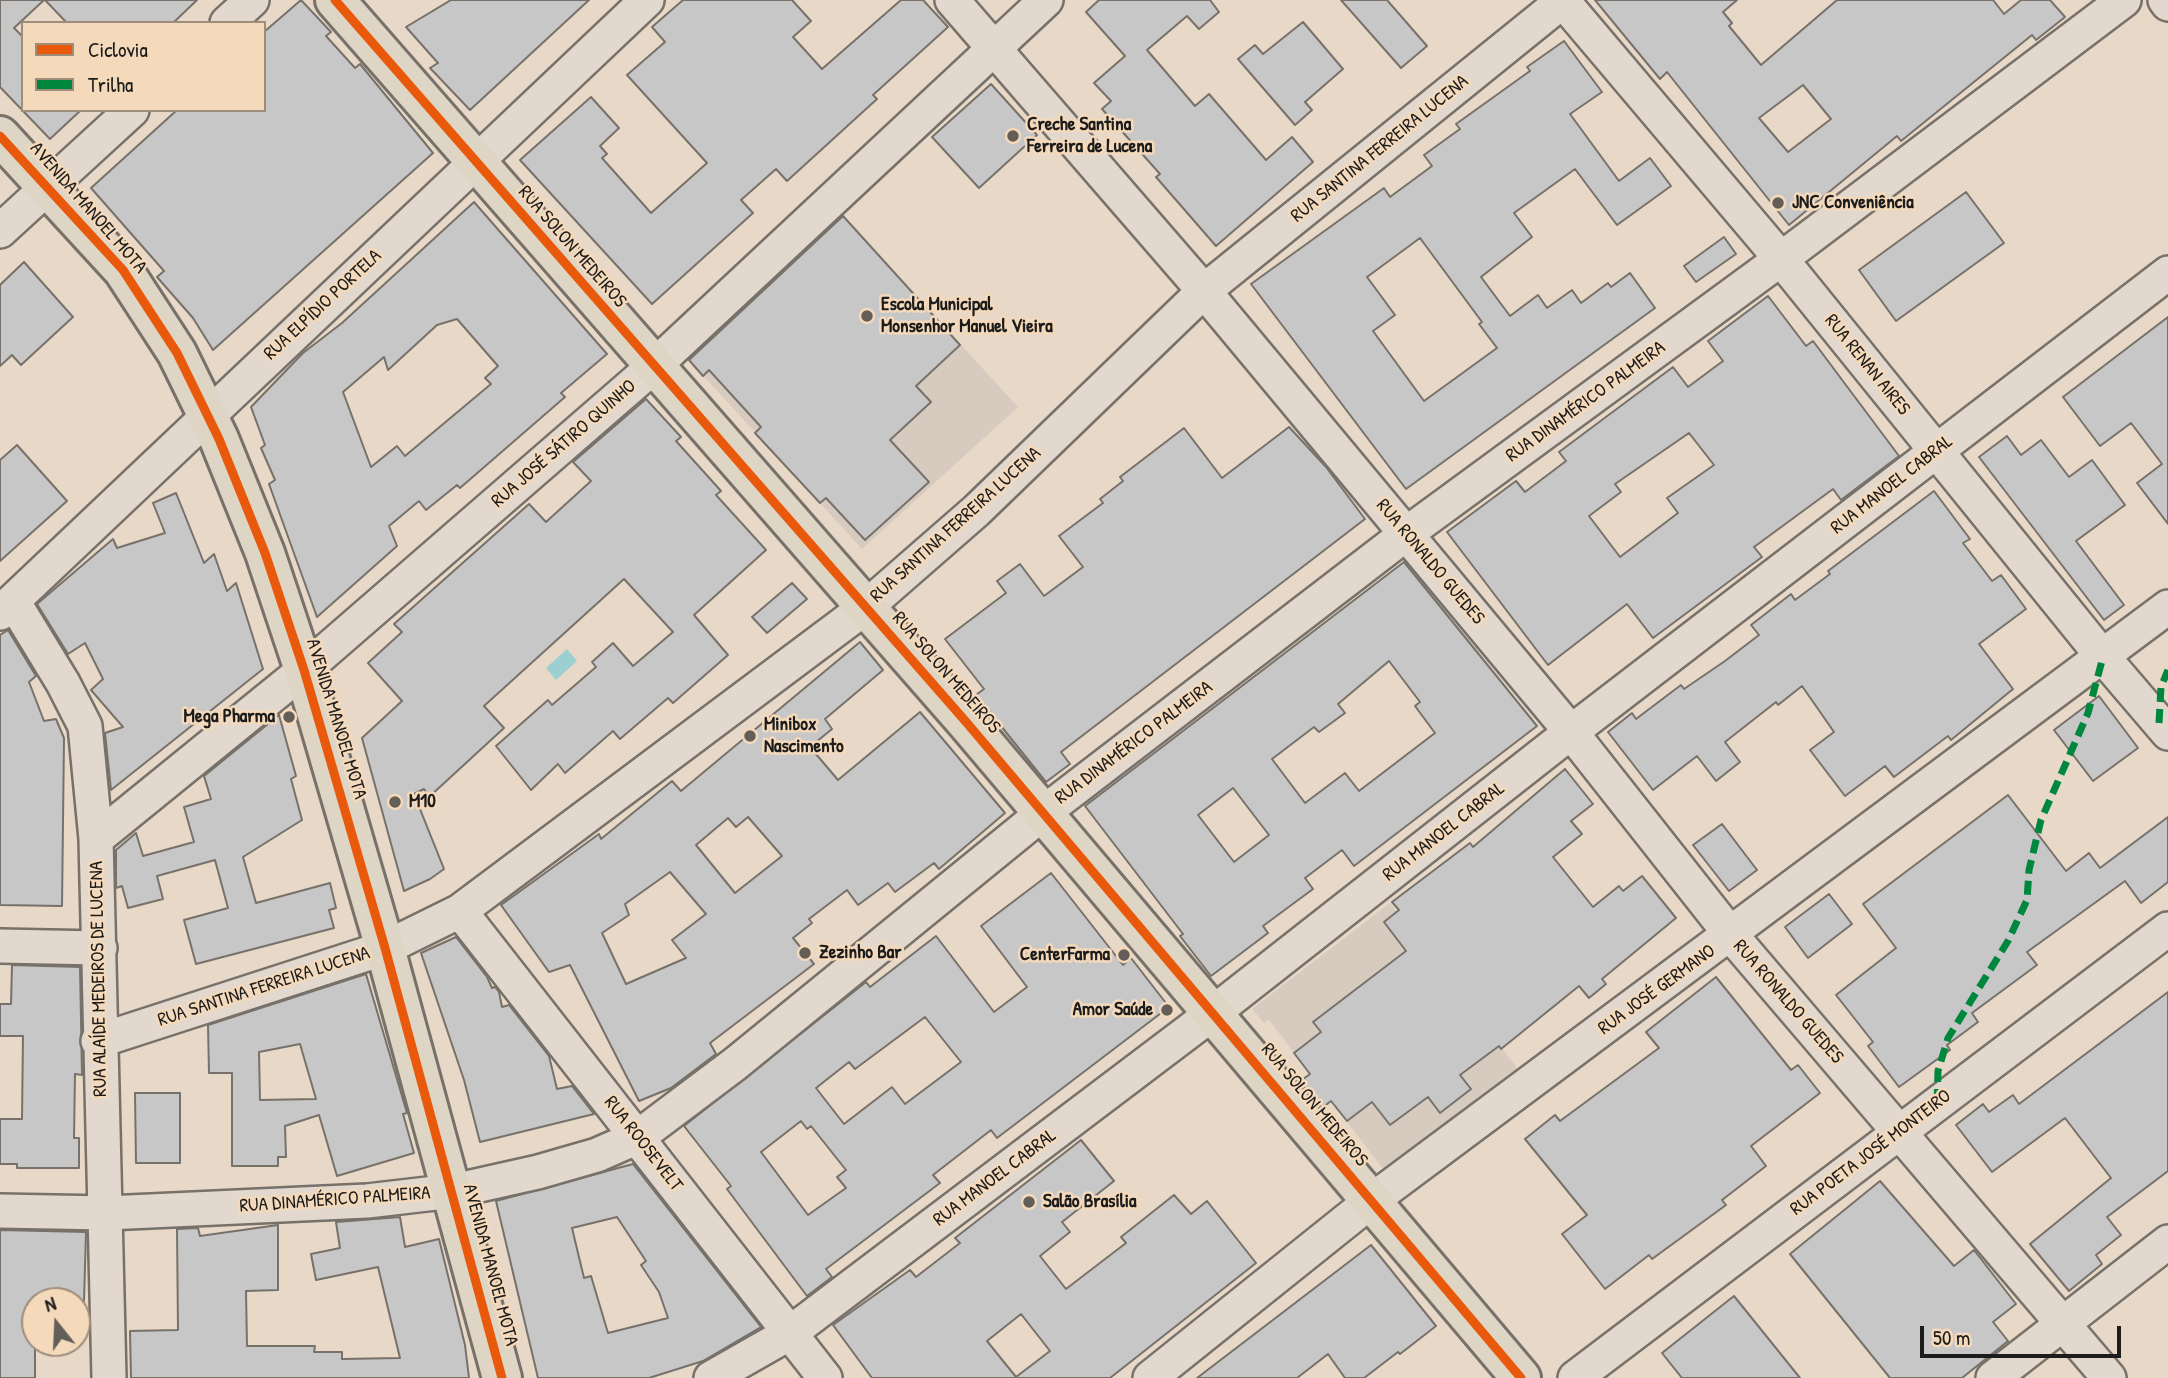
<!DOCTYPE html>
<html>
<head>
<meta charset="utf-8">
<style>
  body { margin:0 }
  #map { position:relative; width:2168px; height:1378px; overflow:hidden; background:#e7d8c8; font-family:"Patrick Hand",sans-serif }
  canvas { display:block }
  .legend { position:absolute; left:21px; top:21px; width:245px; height:91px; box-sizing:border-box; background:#f4d9bb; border:2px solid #9e8d7b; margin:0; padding:9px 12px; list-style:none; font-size:21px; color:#1c1c1c }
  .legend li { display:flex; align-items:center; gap:14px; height:35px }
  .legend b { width:35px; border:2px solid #9e8d7b }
  .north { position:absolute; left:21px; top:1287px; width:70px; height:70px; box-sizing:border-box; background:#f4d9bb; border:2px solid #9e8d7b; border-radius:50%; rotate:342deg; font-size:19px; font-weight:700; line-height:28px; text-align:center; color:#1c1c1c }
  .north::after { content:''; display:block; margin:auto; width:24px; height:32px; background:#635e58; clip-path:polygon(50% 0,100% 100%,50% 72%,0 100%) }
  .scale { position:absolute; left:1920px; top:1326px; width:201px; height:32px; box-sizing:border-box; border:4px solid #1c1c1c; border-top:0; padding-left:9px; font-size:21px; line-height:24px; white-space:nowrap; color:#1c1c1c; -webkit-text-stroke:5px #f4d9bb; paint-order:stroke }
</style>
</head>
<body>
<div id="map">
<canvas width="2168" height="1378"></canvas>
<ul class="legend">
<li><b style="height:9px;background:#e8590c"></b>Ciclovia</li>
<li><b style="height:9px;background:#00873e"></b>Trilha</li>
</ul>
<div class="north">N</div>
<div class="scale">50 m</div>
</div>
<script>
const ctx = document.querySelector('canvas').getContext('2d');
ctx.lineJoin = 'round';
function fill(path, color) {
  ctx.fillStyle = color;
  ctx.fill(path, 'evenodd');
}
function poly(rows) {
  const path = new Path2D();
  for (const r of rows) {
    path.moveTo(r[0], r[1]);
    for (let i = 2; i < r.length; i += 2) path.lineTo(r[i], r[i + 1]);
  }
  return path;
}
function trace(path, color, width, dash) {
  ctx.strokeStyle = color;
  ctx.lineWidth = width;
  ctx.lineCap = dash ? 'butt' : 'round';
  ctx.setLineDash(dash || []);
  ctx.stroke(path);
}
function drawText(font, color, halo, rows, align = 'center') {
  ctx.font = font + ' "Patrick Hand",sans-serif';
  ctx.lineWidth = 5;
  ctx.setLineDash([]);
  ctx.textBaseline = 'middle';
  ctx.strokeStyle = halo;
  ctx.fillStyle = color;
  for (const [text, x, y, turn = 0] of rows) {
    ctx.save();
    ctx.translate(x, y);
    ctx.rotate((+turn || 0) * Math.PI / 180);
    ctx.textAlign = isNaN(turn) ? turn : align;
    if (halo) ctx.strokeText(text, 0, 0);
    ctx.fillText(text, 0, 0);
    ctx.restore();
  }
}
fill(poly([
  [843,216,1018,407,862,549,687,358],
  [1390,903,1517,1068,1383,1169,1269,1020,1264,1023,1252,1009]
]), '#d7cbc0');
fill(poly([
  [567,649,577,661,556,680,546,668]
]), '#9bcfd2');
const building = poly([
  [0,0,44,0,14,28,23,37,23,110,81,110,50,139,0,87,0,0],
  [45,0,197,0,173,23,67,23,45,0],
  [301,0,331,32,326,36,355,68,360,64,433,153,213,350,193,318,157,277,164,271,91,188,177,110,264,110,264,32,301,0],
  [451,0,589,0,470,110,430,68,438,63,406,27,451,0],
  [683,0,792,0,811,21,793,37,822,69,901,0,923,0,948,27,873,95,877,99,787,181,776,169,741,200,753,213,652,304,520,160,591,97,619,128,600,146,607,154,602,158,651,213,707,163,627,75,665,42,652,27,683,0],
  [1099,0,1210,0,1219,12,1199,29,1187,16,1147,50,1195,106,1209,94,1266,160,1292,137,1313,162,1216,246,1156,177,1160,174,1102,109,1111,101,1094,83,1125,56,1086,12,1099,0],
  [1341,0,1387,0,1427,46,1401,68,1341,0],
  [1595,0,1737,0,1723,12,1732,23,1729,26,1761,65,1837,0,1993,0,2004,14,2021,0,2050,0,2065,17,2036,40,2032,35,1901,141,1897,136,1789,225,1667,72,1660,79,1595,0],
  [1803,85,1831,119,1788,152,1759,118,1803,85],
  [1303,22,1343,69,1305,102,1312,110,1295,125,1238,59,1255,45,1263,54,1303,22],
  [1564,41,1602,92,1570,114,1619,181,1650,158,1671,186,1617,225,1575,169,1514,213,1532,237,1481,277,1510,316,1538,295,1547,308,1572,290,1581,303,1608,283,1611,287,1630,273,1655,308,1406,489,1251,284,1384,188,1390,197,1432,166,1424,155,1460,129,1456,124,1530,71,1527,67,1564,41],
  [1420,238,1482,322,1479,324,1497,348,1424,401,1373,331,1395,315,1367,277,1420,238],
  [991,84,1037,135,979,188,932,137,991,84],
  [1966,192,2004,243,1896,321,1859,270,1966,192],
  [474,202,607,354,561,393,565,397,460,488,457,485,426,510,419,501,389,526,397,546,317,617,269,484,275,480,261,448,265,445,251,407,303,353,342,323,474,202],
  [457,319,498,366,485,378,491,384,405,456,397,446,371,467,343,392,384,357,388,370,437,325,457,319],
  [843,216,960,345,916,386,931,402,890,440,929,482,865,540,826,498,820,503,755,433,761,427,709,370,703,376,689,360,843,216],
  [1724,237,1736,254,1696,282,1684,266,1724,237],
  [24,262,73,317,21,365,12,355,0,366,0,285,24,262],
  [1768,296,1806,346,1813,341,1899,456,1841,500,1833,489,1754,547,1762,557,1653,638,1627,604,1548,665,1447,532,1516,481,1525,492,1566,461,1559,452,1673,367,1688,387,1723,361,1708,341,1768,296],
  [1689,433,1714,465,1667,498,1678,513,1620,557,1589,516,1621,492,1615,484,1689,433],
  [2168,317,2168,524,2137,483,2162,464,2131,423,2100,446,2063,397,2168,317],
  [646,399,681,437,676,441,721,491,716,495,766,550,694,615,728,655,673,703,668,698,620,739,613,731,565,773,558,764,531,790,496,746,548,700,552,705,596,667,592,662,613,643,633,666,673,632,624,579,484,706,504,728,429,797,424,789,414,794,444,869,430,879,404,891,362,738,402,701,368,663,402,632,394,624,529,504,546,522,591,481,573,462,646,399],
  [1289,427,1326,467,1365,519,1061,752,1070,764,1046,782,976,695,984,689,945,639,1006,593,997,581,1020,564,1044,596,1083,567,1059,536,1103,503,1100,499,1123,481,1120,477,1184,428,1222,478,1289,427],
  [2007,436,2021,455,2041,440,2069,477,2092,460,2125,505,2076,541,2124,605,2104,620,1979,457,2007,436],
  [17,445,67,501,0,561,0,460,17,445],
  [1934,491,1970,539,1963,543,1992,581,2001,575,2026,609,1979,644,2013,689,1951,740,1948,736,1894,777,1885,766,1845,796,1810,750,1834,732,1802,686,1778,705,1776,702,1725,742,1740,762,1716,781,1697,756,1653,790,1608,732,1632,713,1636,719,1681,685,1684,689,1725,661,1759,635,1751,625,1791,594,1795,600,1830,574,1828,571,1934,491],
  [176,493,204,563,214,554,227,591,236,583,263,669,111,790,105,733,123,727,91,690,103,679,85,643,68,654,37,604,113,539,117,548,165,533,153,503,176,493],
  [1404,562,1537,726,1354,866,1342,850,1305,878,1313,889,1263,926,1268,933,1211,976,1180,936,1183,934,1085,806,1404,562],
  [1389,661,1420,702,1415,706,1435,733,1359,791,1345,773,1305,803,1272,759,1314,727,1319,732,1345,713,1338,704,1389,661],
  [1233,788,1269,835,1234,862,1198,815,1233,788],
  [792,583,807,599,767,633,752,617,792,583],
  [8,630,36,676,29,682,44,721,56,719,64,738,62,906,0,905,0,635,8,630],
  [860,642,883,670,825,719,832,729,810,747,838,780,920,712,1005,813,939,869,934,863,895,892,888,883,858,905,847,890,809,919,812,923,793,938,814,964,710,1043,716,1054,671,1088,639,1101,570,965,549,972,501,905,599,834,601,839,672,781,681,791,860,642],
  [748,817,782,856,735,893,696,845,728,818,736,827,748,817],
  [670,872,706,914,672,940,686,958,626,984,602,933,629,915,625,904,670,872],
  [2099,696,2138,748,2093,781,2054,730,2099,696],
  [279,715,296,776,291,779,302,820,243,857,256,903,330,883,336,908,329,910,334,928,196,964,184,920,228,908,215,860,157,876,163,899,128,908,122,886,116,888,116,850,136,833,143,856,194,842,184,807,211,799,204,776,279,715],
  [1565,769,1593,804,1571,821,1582,834,1553,857,1593,907,1619,886,1623,891,1642,876,1676,918,1602,979,1606,984,1589,998,1579,986,1501,1049,1499,1046,1460,1075,1471,1089,1440,1113,1428,1097,1390,1125,1372,1102,1347,1121,1331,1101,1322,1108,1299,1082,1310,1074,1294,1053,1321,1032,1313,1022,1406,951,1384,922,1399,910,1392,902,1470,843,1473,847,1565,769],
  [2008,795,2066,871,2089,853,2100,868,2168,817,2168,882,2141,903,2125,881,2027,952,2037,965,1972,1013,1978,1022,1947,1045,1950,1050,1899,1087,1868,1046,1873,1042,1836,995,1896,948,1863,904,2008,795],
  [1722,824,1757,870,1729,891,1693,845,1722,824],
  [1051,873,1123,965,1131,958,1169,1007,997,1138,991,1130,933,1175,940,1183,826,1269,832,1277,807,1296,727,1189,731,1186,684,1126,866,982,870,987,936,936,994,1012,1027,987,981,926,1051,873],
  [925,1017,961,1062,905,1104,892,1087,844,1124,816,1088,849,1062,855,1069,925,1017],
  [801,1121,807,1129,811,1126,846,1170,837,1177,846,1188,808,1215,761,1152,801,1121],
  [1829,894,1852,924,1808,958,1785,927,1829,894],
  [456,937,487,977,492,988,495,987,499,992,502,1007,509,1005,549,1056,557,1089,572,1086,594,1114,480,1142,464,1080,421,953,456,937],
  [12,965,80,967,82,1075,75,1074,74,1138,79,1138,79,1168,17,1168,17,1164,0,1164,0,1119,22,1119,23,1036,0,1036,0,1004,11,1004,12,965],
  [366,974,407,1113,403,1114,414,1153,337,1176,319,1115,285,1126,286,1157,278,1157,278,1166,232,1166,232,1073,209,1073,208,1025,366,974],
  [300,1044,316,1099,260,1100,259,1052,300,1044],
  [1716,977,1791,1070,1798,1065,1820,1093,1751,1146,1766,1166,1722,1200,1726,1205,1652,1259,1649,1255,1605,1289,1562,1234,1587,1215,1525,1139,1555,1115,1560,1121,1659,1048,1646,1032,1716,977],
  [2168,992,2168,1171,2107,1217,2121,1235,2096,1255,2102,1264,2069,1291,2030,1244,2111,1178,2065,1118,1992,1172,1956,1125,1983,1104,1989,1112,2013,1095,2019,1104,2168,992],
  [135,1093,180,1093,180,1163,136,1163,135,1093],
  [1081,1140,1114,1181,1062,1222,1070,1232,1040,1256,1066,1289,1126,1243,1121,1237,1174,1195,1191,1214,1207,1201,1256,1263,1110,1378,872,1378,833,1325,910,1270,916,1277,960,1243,955,1238,1081,1140],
  [1021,1314,1050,1351,1016,1377,987,1341,1021,1314],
  [633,1164,761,1327,703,1361,649,1378,538,1378,496,1201,633,1164],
  [617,1217,646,1261,641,1265,659,1292,668,1318,608,1333,591,1276,584,1278,572,1228,617,1217],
  [1880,1181,1954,1266,1974,1250,2016,1304,1993,1322,2008,1341,1962,1378,1890,1378,1790,1254,1880,1181],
  [400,1217,405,1247,439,1239,465,1345,469,1378,131,1378,130,1331,178,1330,177,1229,198,1228,200,1236,278,1225,278,1290,246,1291,247,1346,315,1346,314,1352,342,1352,342,1359,400,1358,378,1267,316,1280,311,1254,340,1248,336,1222,400,1217],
  [0,1230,86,1232,84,1301,35,1301,35,1378,0,1378,0,1230],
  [1371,1245,1436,1326,1400,1354,1398,1352,1364,1378,1345,1378,1328,1354,1297,1378,1197,1378,1371,1245],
  [1734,1296,1800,1378,1682,1378,1662,1353,1734,1296]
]);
fill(building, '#c8c7c8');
trace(building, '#777169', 2);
const minor = poly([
  [952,0,1204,291,1571,732,1731,935,2109,1378],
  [1562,0,1781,259,2103,657,2168,733],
  [2165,0,2168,4],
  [227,23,252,0],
  [0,231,132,110],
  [13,601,63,683,85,726,96,839,109,1378],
  [0,613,647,0],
  [96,839,304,670,653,367,1046,0],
  [460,911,825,1378],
  [0,946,100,948],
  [98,1041,385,948,460,911,866,607,976,511,1204,291,1564,0],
  [0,1211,107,1213,367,1201,453,1191,538,1172,597,1155,638,1137,735,1064,1043,813,1406,534,1781,259,2124,0],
  [711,1378,790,1333,1213,1013,1571,732,2168,273],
  [1150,1378,1371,1201,2168,607],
  [1575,1378,2168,929],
  [1993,1378,2168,1242]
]);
const major = poly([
  [335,0,967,723,1521,1378],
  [0,136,123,270,177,353,219,439,265,553,304,670,385,948,502,1378]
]);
trace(minor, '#777169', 38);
trace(major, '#777169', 44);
trace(minor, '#e2d8cd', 33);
trace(major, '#dfd5c5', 38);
trace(poly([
  [2159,723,2161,687,2168,670],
  [1937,1103,1938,1071,1948,1038,2008,941,2027,900,2029,870,2041,820,2088,713,2103,657]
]), '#00873e', 7, [14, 7]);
trace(poly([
  [335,0,967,723,1521,1378],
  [0,136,123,270,177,353,219,439,265,553,304,670,385,948,502,1378]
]), '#e8590c', 9);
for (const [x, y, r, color] of [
  [1013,136,7,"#635e58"],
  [1778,203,7,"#635e58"],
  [867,316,7,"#635e58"],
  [289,717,7,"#635e58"],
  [750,736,7,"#635e58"],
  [395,802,7,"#635e58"],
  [805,953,7,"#635e58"],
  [1124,955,7,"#635e58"],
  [1167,1010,7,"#635e58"],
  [1029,1202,7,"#635e58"]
]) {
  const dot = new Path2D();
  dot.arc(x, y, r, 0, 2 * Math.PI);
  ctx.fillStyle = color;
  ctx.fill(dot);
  trace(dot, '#f4d9bb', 2.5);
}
drawText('bold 19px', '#1c1c1c', '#f4d9bb', [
  ["Creche Santina",1027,125],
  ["Ferreira de Lucena",1027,147],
  ["JNC Conveniência",1792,203],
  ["Escola Municipal",881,305],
  ["Monsenhor Manuel Vieira",881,327],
  ["Mega Pharma",275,717,"right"],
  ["Minibox",764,725],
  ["Nascimento",764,747],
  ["M10",409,802],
  ["Zezinho Bar",819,953],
  ["CenterFarma",1110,955,"right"],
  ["Amor Saúde",1153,1010,"right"],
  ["Salão Brasília",1043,1202]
], 'left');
drawText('19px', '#1c1c1c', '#f4d9bb', [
  ["RUA SANTINA FERREIRA LUCENA",1380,149,-39],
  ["AVENIDA MANOEL MOTA",88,208,49],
  ["RUA SOLON MEDEIROS",572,247,49],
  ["RUA ELPÍDIO PORTELA",323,305,-43],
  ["RUA RENAN AIRES",1867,365,51],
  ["RUA DINAMÉRICO PALMEIRA",1586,402,-36],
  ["RUA JOSÉ SÁTIRO QUINHO",564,444,-41],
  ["RUA MANOEL CABRAL",1892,485,-38],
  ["RUA SANTINA FERREIRA LUCENA",956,525,-42],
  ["RUA RONALDO GUEDES",1430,562,50],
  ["RUA SOLON MEDEIROS",946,673,49],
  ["AVENIDA MANOEL MOTA",336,719,73],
  ["RUA DINAMÉRICO PALMEIRA",1134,743,-37],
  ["RUA MANOEL CABRAL",1444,832,-38],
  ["RUA ALAÍDE MEDEIROS DE LUCENA",99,979,-91],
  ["RUA SANTINA FERREIRA LUCENA",264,987,-18],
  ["RUA JOSÉ GERMANO",1657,990,-36],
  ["RUA RONALDO GUEDES",1788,1002,49],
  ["RUA SOLON MEDEIROS",1314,1105,50],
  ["RUA ROOSEVELT",643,1144,52],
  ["RUA POETA JOSÉ MONTEIRO",1871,1153,-37],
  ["RUA MANOEL CABRAL",995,1178,-37],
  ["RUA DINAMÉRICO PALMEIRA",335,1200,-4],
  ["AVENIDA MANOEL MOTA",490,1265,75]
]);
</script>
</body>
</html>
